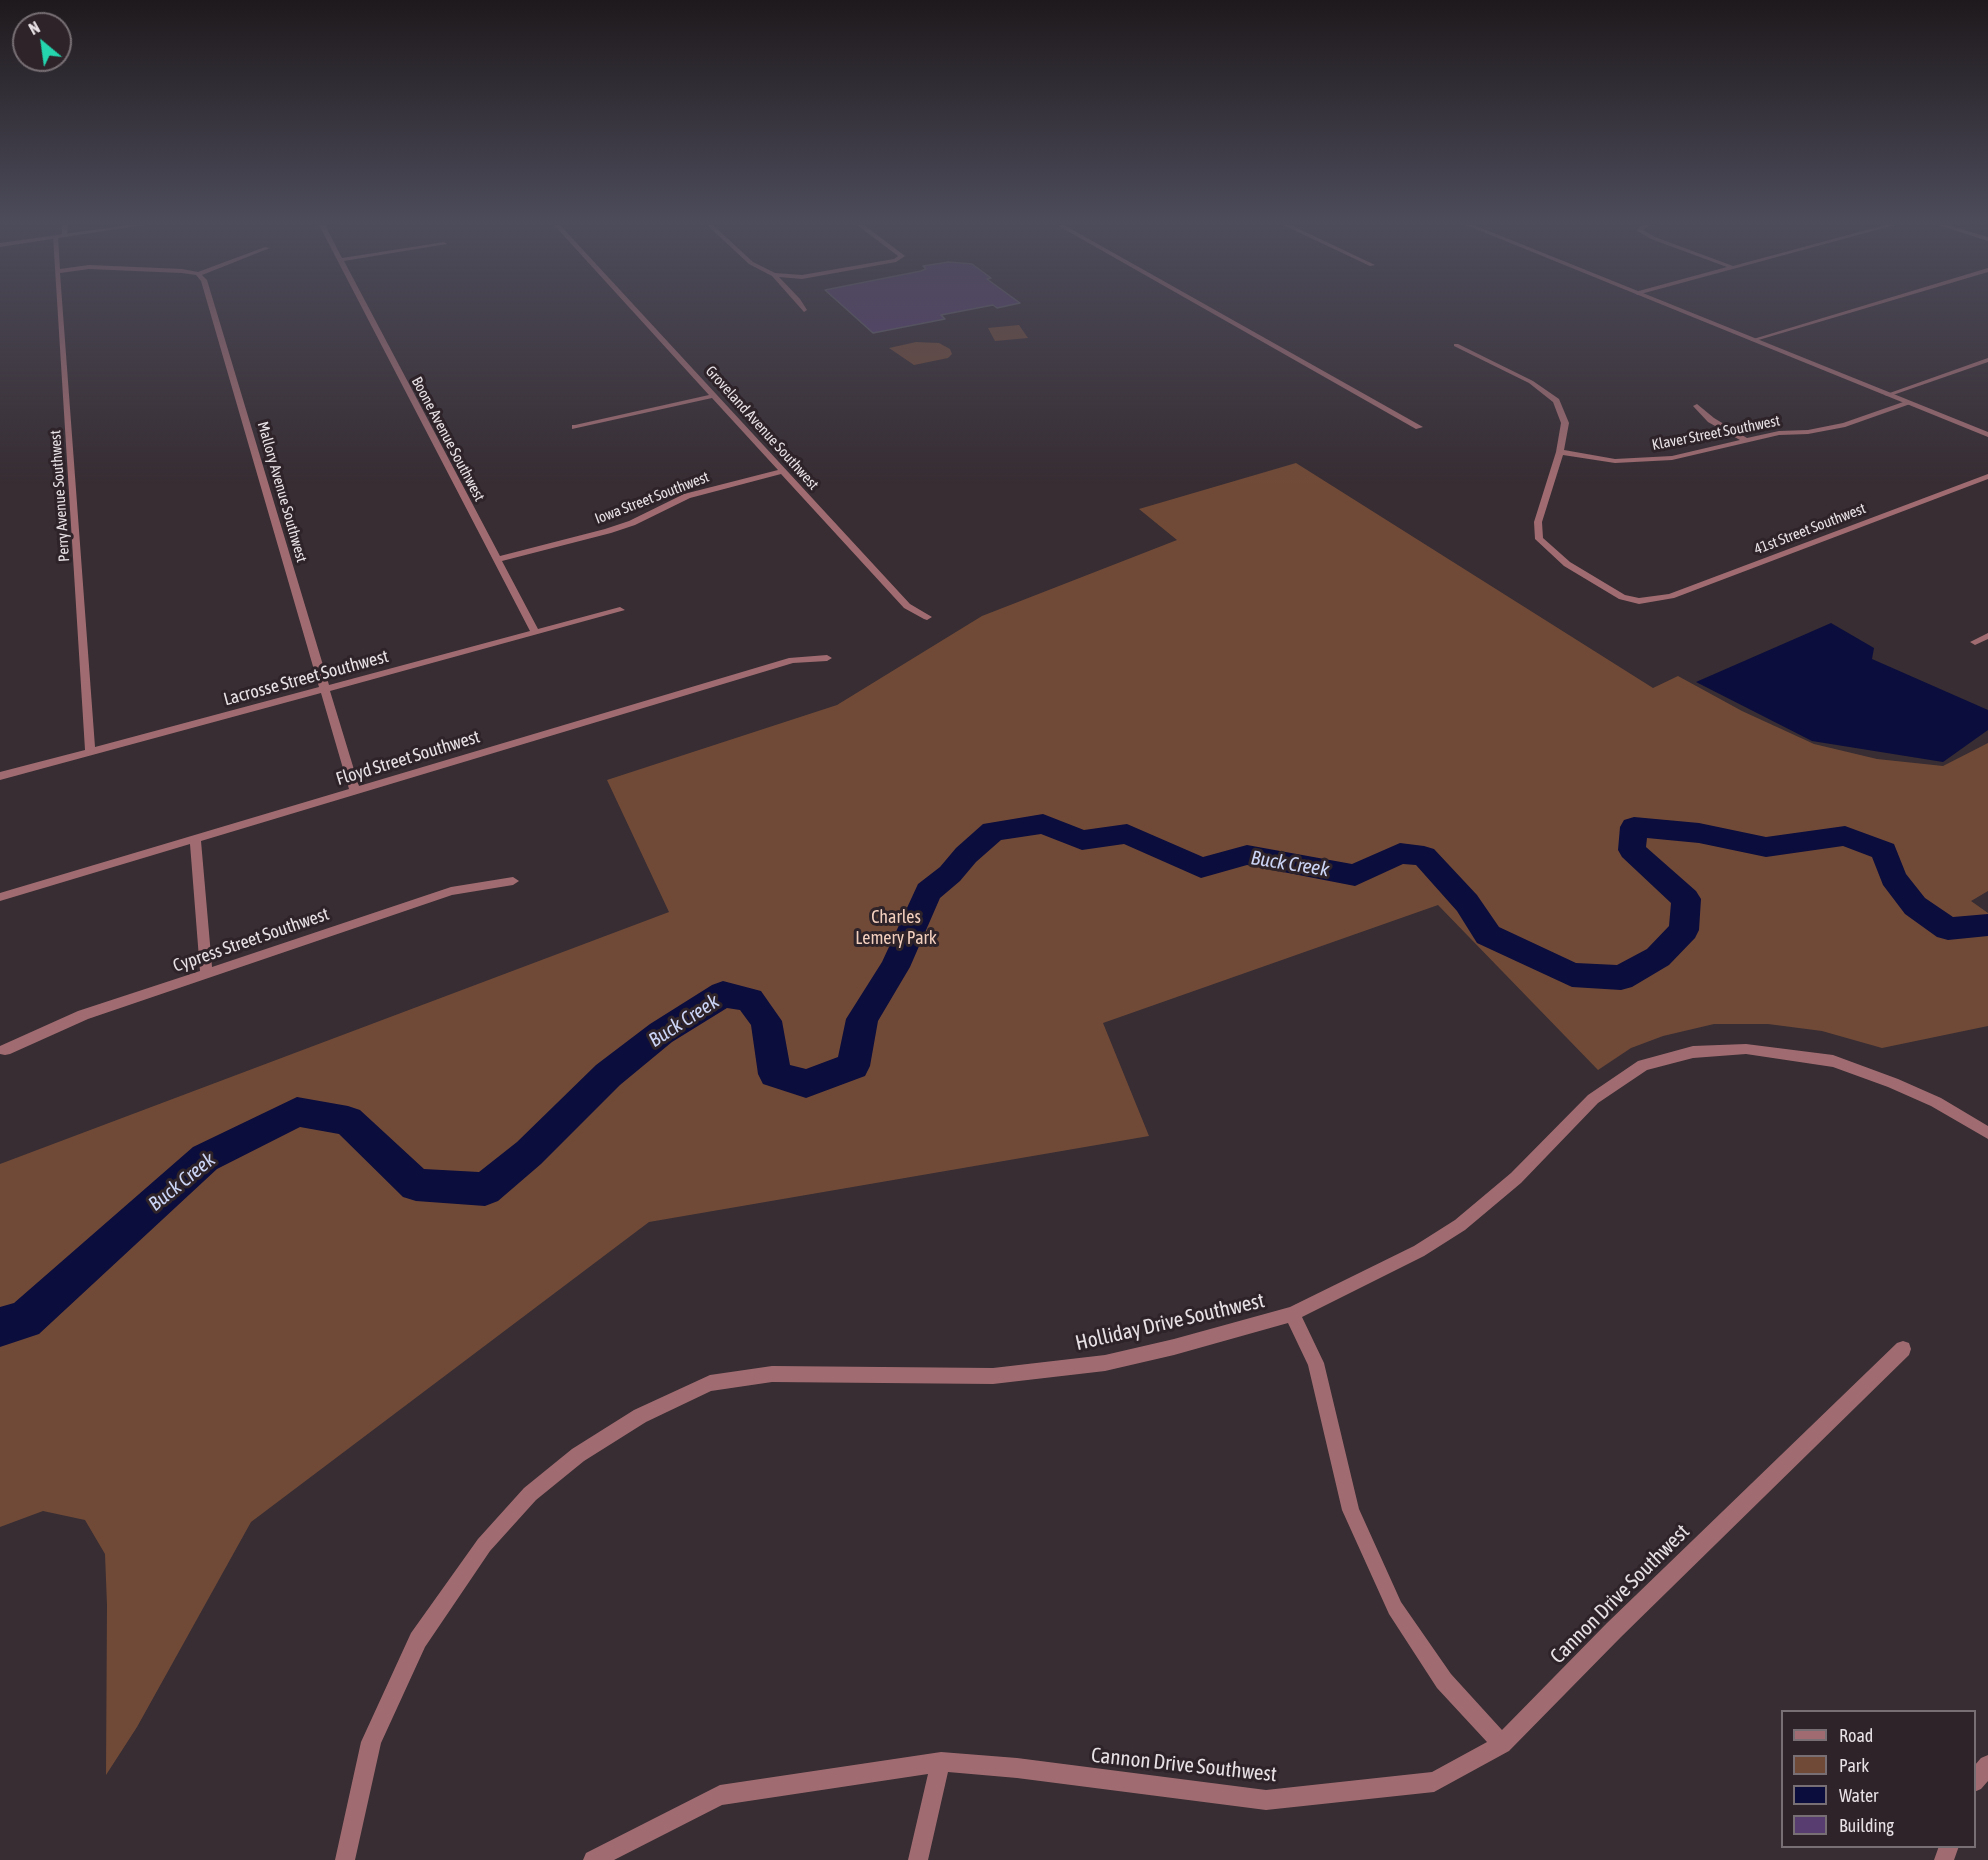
<!DOCTYPE html>
<html>
<head>
<meta charset="utf-8">
<style>
  body { margin:0 }
  #map { position:relative; width:1988px; height:1860px; overflow:hidden; background:#372d33; font-family:"Asap Condensed",sans-serif }
  canvas { display:block }
  .legend { position:absolute; left:1781px; top:1710px; width:195px; height:138px; box-sizing:border-box; background:#2d2329; border:2px solid #776f74; margin:0; padding:8px 10px; list-style:none; font-size:18px; color:#e7e0e4 }
  .legend li { display:flex; align-items:center; gap:12px; height:30px }
  .legend b { width:30px; border:2px solid #776f74 }
  .north { position:absolute; left:12px; top:12px; width:60px; height:60px; box-sizing:border-box; background:#2d2329; border:2px solid #776f74; border-radius:50%; rotate:331deg; font-size:16px; font-weight:700; line-height:24px; text-align:center; color:#e7e0e4 }
  .north::after { content:''; display:block; margin:auto; width:21px; height:27px; background:#24d5ae; clip-path:polygon(50% 0,100% 100%,50% 72%,0 100%) }
</style>
</head>
<body>
<div id="map">
<canvas width="1988" height="1860"></canvas>
<ul class="legend">
<li><b style="height:8px;background:#a06c71"></b>Road</li>
<li><b style="height:16px;background:#714a37"></b>Park</li>
<li><b style="height:16px;background:#0b0d3c"></b>Water</li>
<li><b style="height:16px;background:#573d70"></b>Building</li>
</ul>
<div class="north">N</div>
</div>
<script>
const ctx = document.querySelector('canvas').getContext('2d');
ctx.lineJoin = 'round';
function fill(path, color) {
  ctx.fillStyle = color;
  ctx.fill(path, 'evenodd');
}
function poly(rows) {
  const path = new Path2D();
  for (const r of rows) {
    path.moveTo(r[0], r[1]);
    for (let i = 2; i < r.length; i += 2) path.lineTo(r[i], r[i + 1]);
  }
  return path;
}
function trace(path, color, width, dash) {
  ctx.strokeStyle = color;
  ctx.lineWidth = width;
  ctx.lineCap = dash ? 'butt' : 'round';
  ctx.setLineDash(dash || []);
  ctx.stroke(path);
}
function drawText(font, color, halo, rows, align = 'center') {
  ctx.font = font + ' "Asap Condensed",sans-serif';
  ctx.lineWidth = 6;
  ctx.setLineDash([]);
  ctx.textBaseline = 'middle';
  ctx.strokeStyle = halo;
  ctx.fillStyle = color;
  for (const [text, x, y, turn = 0] of rows) {
    ctx.save();
    ctx.translate(x, y);
    ctx.rotate((+turn || 0) * Math.PI / 180);
    ctx.textAlign = isNaN(turn) ? turn : align;
    if (halo) ctx.strokeText(text, 0, 0);
    ctx.fillText(text, 0, 0);
    ctx.restore();
  }
}
fill(poly([
  [1019,325,1028,338,995,341,988,328],
  [916,342,939,343,950,349,952,354,948,358,914,365,889,348],
  [1296,463,1653,688,1678,676,1742,711,1814,744,1877,759,1943,766,1988,743,1988,891,1971,901,1988,913,1988,1026,1882,1048,1822,1031,1768,1024,1714,1024,1663,1036,1631,1048,1598,1070,1438,905,1103,1023,1149,1136,649,1222,251,1522,137,1727,106,1775,107,1605,105,1554,85,1520,43,1511,0,1527,0,1164,669,912,607,780,837,705,982,616,1177,540,1139,509]
]), '#714a37');
fill(poly([
  [1831,623,1874,648,1872,659,1988,710,1988,730,1943,762,1812,741,1696,682]
]), '#0b0d3c');
fill(poly([
  [1043,814,1084,830,1127,824,1203,857,1247,845,1352,864,1400,843,1424,846,1434,849,1477,895,1499,927,1576,963,1617,965,1647,949,1669,926,1671,903,1622,857,1618,850,1620,827,1624,820,1634,817,1699,823,1766,837,1845,826,1894,844,1906,874,1925,898,1953,917,1988,914,1988,936,1948,940,1937,937,1905,914,1883,885,1872,857,1843,846,1766,857,1699,843,1647,838,1646,847,1696,891,1701,899,1699,930,1695,938,1669,965,1632,987,1621,990,1572,987,1477,943,1457,911,1416,865,1403,864,1355,886,1247,865,1201,878,1124,844,1082,850,1041,834,1001,840,976,862,960,881,940,898,910,967,878,1021,870,1066,865,1076,806,1098,763,1084,758,1074,751,1025,740,1010,727,1008,672,1042,620,1085,541,1164,498,1201,485,1206,416,1201,403,1197,339,1134,300,1127,217,1169,39,1334,0,1347,0,1307,14,1303,193,1147,297,1097,348,1106,360,1110,424,1169,479,1172,517,1142,596,1065,650,1024,712,985,723,981,761,991,782,1021,790,1065,806,1069,838,1057,846,1019,882,962,918,884,940,867,956,848,983,824,1043,814]
]), '#0b0d3c');
const building = poly([
  [949,262,972,264,991,278,987,279,1020,303,997,308,993,305,941,315,945,319,873,333,825,290,921,271,926,269,923,266,949,262]
]);
fill(building, '#573d70');
trace(building, '#635e69', 1.5);
fill(poly([
  [62,225,68,225,67,237,62,236,62,225],
  [319,225,325,225,342,258,444,242,447,244,344,261,500,556,605,529,629,521,684,494,778,470,712,398,572,429,572,425,575,425,709,395,554,225,560,225,910,604,932,617,927,620,924,619,904,608,781,474,690,498,635,525,611,533,502,561,538,629,620,607,625,610,330,691,359,786,789,658,827,655,832,658,827,661,793,663,201,841,212,967,451,887,513,877,519,881,513,885,452,895,88,1019,10,1054,5,1055,0,1054,0,1046,78,1011,200,971,190,844,0,901,0,893,349,789,321,693,0,780,0,772,85,750,53,236,58,237,60,269,89,265,182,269,198,272,265,247,270,248,202,275,207,280,329,685,530,631,319,225],
  [89,269,182,273,196,275,201,281,319,687,95,747,60,273,89,269],
  [707,225,713,225,753,262,775,273,802,275,894,259,898,256,857,225,864,225,905,256,896,262,802,279,779,277,800,299,807,310,804,312,772,276,749,264,707,225],
  [1057,225,1064,225,1423,427,1416,429,1057,225],
  [1283,225,1291,225,1375,265,1370,266,1283,225],
  [1643,225,1651,225,1643,230,1655,237,1733,266,1885,225,1895,225,1637,295,1635,292,1727,267,1651,239,1637,231,1639,227,1643,225],
  [1938,225,1947,225,1988,237,1988,241,1938,225],
  [1988,268,1988,272,1755,341,1750,340,1988,268],
  [1454,344,1458,344,1533,381,1559,399,1569,423,1564,450,1615,459,1672,456,1740,440,1708,422,1693,406,1697,404,1714,418,1747,438,1779,431,1808,430,1843,423,1906,401,1913,403,1845,427,1808,434,1779,435,1672,460,1615,463,1563,455,1542,522,1543,538,1570,562,1625,595,1639,598,1669,594,1988,474,1988,479,1674,598,1639,604,1619,599,1564,566,1535,539,1534,522,1556,452,1561,423,1553,402,1529,383,1454,346,1454,344],
  [1988,358,1988,362,1890,396,1884,395,1988,358],
  [1988,633,1988,639,1975,645,1970,642,1988,633],
  [1746,1044,1833,1055,1898,1079,1941,1098,1988,1126,1988,1139,1931,1106,1888,1087,1833,1067,1746,1054,1693,1058,1647,1070,1598,1103,1521,1183,1465,1230,1424,1256,1302,1317,1324,1363,1359,1509,1401,1602,1451,1674,1502,1730,1607,1623,1897,1343,1903,1341,1909,1343,1911,1349,1909,1355,1621,1637,1509,1751,1434,1792,1266,1810,1017,1778,948,1772,928,1860,908,1860,928,1774,722,1805,614,1860,583,1860,586,1853,720,1785,941,1752,1017,1758,1266,1790,1432,1772,1487,1742,1437,1688,1389,1614,1342,1510,1308,1365,1288,1323,1174,1355,1105,1371,993,1384,772,1382,711,1391,646,1422,584,1461,536,1500,490,1551,425,1647,381,1743,355,1860,335,1860,361,1742,411,1633,478,1539,524,1488,572,1449,634,1410,710,1375,772,1366,993,1368,1105,1355,1174,1339,1290,1307,1414,1246,1455,1220,1511,1173,1588,1095,1638,1061,1693,1046,1746,1044],
  [1988,1755,1988,1781,1981,1789,1974,1792,1974,1766,1981,1758,1988,1755],
  [1939,1846,1959,1846,1954,1860,1934,1860,1939,1846]
]), '#a06c71');
fill(poly([
  [128,225,143,225,0,247,0,243,128,225],
  [1466,225,1474,225,1988,432,1988,437,1466,225]
]), '#a06c71');
const sky = ctx.createLinearGradient(0, 0, 0, 485);
sky.addColorStop(0, '#1e191c');
sky.addColorStop(0.46, '#4d4c5b');
sky.addColorStop(1, '#4d4c5b00');
ctx.fillStyle = sky;
ctx.fillRect(0, 0, 1988, 485);
drawText('15px', '#e7e0e4', '#2d2329', [
  ["Groveland Avenue Southwest",762,428,48],
  ["Klaver Street Southwest",1716,433,-11],
  ["Boone Avenue Southwest",448,439,62],
  ["Mallory Avenue Southwest",282,492,74],
  ["Perry Avenue Southwest",60,496,-94],
  ["Iowa Street Southwest",652,498,-21],
  ["41st Street Southwest",1810,529,-21]
]);
drawText('18px', '#e7e0e4', '#2d2329', [
  ["Lacrosse Street Southwest",306,678,-15],
  ["Floyd Street Southwest",408,758,-17],
  ["Cypress Street Southwest",251,940,-19]
]);
drawText('18px', '#f3cfbe', '#2d2329', [
  ["Charles",896,917],
  ["Lemery Park",896,938]
]);
drawText('italic 20px', '#cbd4f5', '#2d2329', [
  ["Buck Creek",1290,864,9],
  ["Buck Creek",684,1021,-33],
  ["Buck Creek",182,1182,-39]
]);
drawText('21px', '#e7e0e4', '#2d2329', [
  ["Holliday Drive Southwest",1170,1322,-13],
  ["Cannon Drive Southwest",1620,1594,-45],
  ["Cannon Drive Southwest",1184,1765,6]
]);
</script>
</body>
</html>
